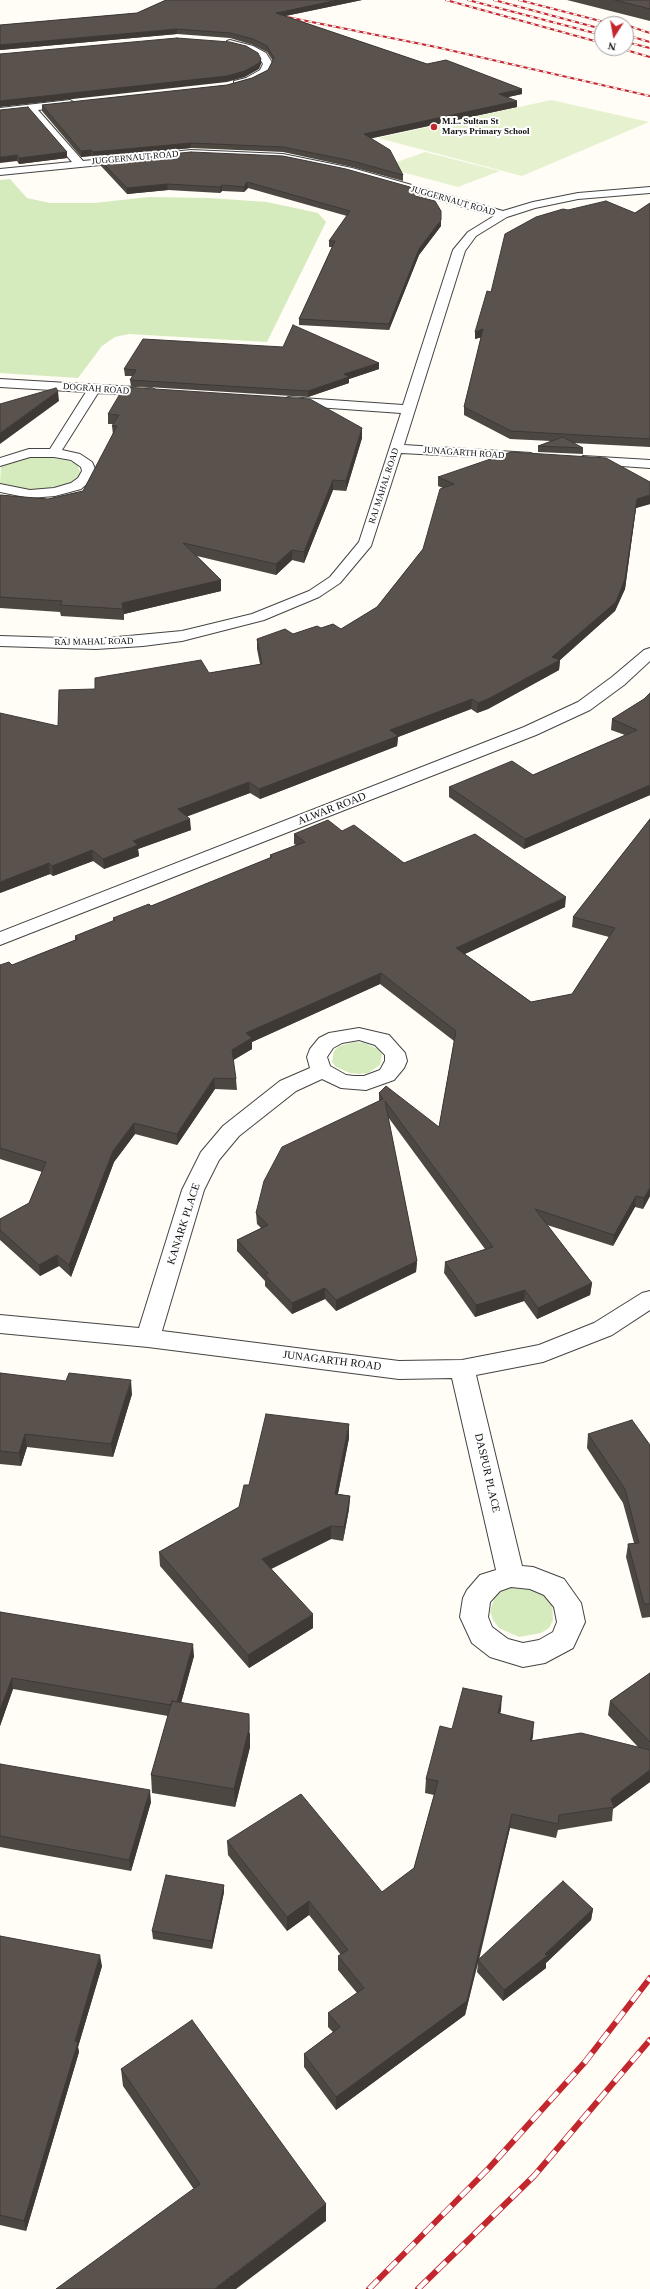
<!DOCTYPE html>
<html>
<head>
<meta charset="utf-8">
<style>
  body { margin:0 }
  #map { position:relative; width:650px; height:2289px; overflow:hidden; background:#fffdf5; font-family:Georgia,serif }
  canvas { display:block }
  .north { position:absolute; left:594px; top:16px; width:40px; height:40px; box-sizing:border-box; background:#fff; border:1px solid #a0a0a0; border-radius:50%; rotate:191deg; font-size:11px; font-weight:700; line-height:16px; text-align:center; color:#111 }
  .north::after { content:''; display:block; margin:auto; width:14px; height:18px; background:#c4262e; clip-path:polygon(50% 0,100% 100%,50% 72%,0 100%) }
</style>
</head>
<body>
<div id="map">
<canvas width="650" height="2289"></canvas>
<div class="north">N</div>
</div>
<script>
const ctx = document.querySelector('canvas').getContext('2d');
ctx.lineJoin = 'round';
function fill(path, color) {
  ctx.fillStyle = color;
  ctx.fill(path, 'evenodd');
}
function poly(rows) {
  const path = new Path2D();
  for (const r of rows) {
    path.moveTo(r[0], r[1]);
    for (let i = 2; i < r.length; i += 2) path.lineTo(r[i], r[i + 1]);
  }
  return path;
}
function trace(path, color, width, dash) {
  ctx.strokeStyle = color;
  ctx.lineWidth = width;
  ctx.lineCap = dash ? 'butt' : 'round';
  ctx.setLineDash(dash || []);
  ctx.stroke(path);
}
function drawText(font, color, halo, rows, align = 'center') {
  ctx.font = font + ' Georgia,serif';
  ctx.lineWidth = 4;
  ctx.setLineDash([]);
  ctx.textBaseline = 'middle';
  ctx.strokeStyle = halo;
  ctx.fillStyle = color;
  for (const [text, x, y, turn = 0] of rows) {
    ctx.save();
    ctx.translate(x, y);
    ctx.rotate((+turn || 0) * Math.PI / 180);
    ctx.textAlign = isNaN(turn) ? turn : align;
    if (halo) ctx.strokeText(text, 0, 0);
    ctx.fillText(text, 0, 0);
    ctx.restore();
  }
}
fill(poly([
  [10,179,27,198,50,203,94,203,149,197,209,198,267,202,318,213,326,222,267,342,129,334,115,337,102,346,78,378,0,373,0,180],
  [40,456,70,461,77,464,81,474,72,483,64,487,31,492,0,483,1,466,8,462],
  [355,1042,364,1043,378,1049,382,1054,380,1065,368,1073,359,1074,350,1073,336,1067,332,1062,334,1051,339,1046],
  [525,1585,545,1594,552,1602,553,1620,549,1628,541,1633,519,1637,499,1628,493,1620,490,1611,496,1594,504,1588]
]), '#d5ebbd');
fill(poly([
  [551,100,649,122,522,176,378,138],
  [425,152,500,171,458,187,383,167]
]), '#e6f2cf');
const minor = poly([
  [230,40,253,46,266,53,273,64,267,74,252,82,234,85,234,81,246,78,260,70,263,64,259,57,247,50,227,45,227,41,230,40],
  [70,100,75,103,73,105,38,110,83,161,191,150,283,154,352,168,503,211,533,202,578,193,650,187,650,193,578,199,535,208,507,217,476,236,465,251,404,445,531,453,538,457,536,460,401,453,371,546,340,583,319,597,264,620,182,641,143,646,96,649,0,646,0,636,96,639,182,631,252,614,309,591,330,577,359,542,401,413,288,405,281,401,288,397,403,405,453,250,468,232,494,216,346,173,283,160,191,156,0,175,0,169,72,162,29,111,0,114,0,108,70,100],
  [0,379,152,388,159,392,152,396,98,393,62,450,80,454,92,462,96,471,90,481,81,489,55,496,30,498,0,492,0,484,30,490,54,488,71,483,78,478,82,471,81,467,71,460,54,457,30,457,0,466,0,458,29,449,50,449,86,392,0,387,0,379],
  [583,456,650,460,650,468,578,463,576,460,583,456],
  [650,648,650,661,624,685,590,710,536,735,0,945,0,932,524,727,578,702,612,677,644,650,650,648],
  [359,1028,389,1035,405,1053,407,1061,404,1068,394,1080,366,1090,341,1088,322,1079,296,1091,239,1136,219,1160,204,1190,162,1331,399,1361,462,1360,539,1345,594,1323,642,1293,650,1291,650,1310,612,1335,543,1362,476,1375,522,1566,533,1567,564,1579,581,1603,585,1622,573,1648,545,1663,523,1667,490,1657,472,1643,460,1617,463,1598,467,1590,480,1575,496,1570,452,1378,399,1379,148,1347,0,1333,0,1315,139,1328,182,1190,201,1152,223,1126,280,1081,310,1068,307,1057,310,1049,319,1038,329,1033,359,1028],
  [359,1040,375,1045,385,1055,385,1061,380,1070,364,1076,354,1076,346,1075,330,1066,327,1057,333,1048,342,1043,359,1040],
  [511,1587,530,1589,544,1595,554,1607,557,1622,553,1632,539,1640,523,1643,508,1639,492,1627,488,1617,490,1602,500,1591,511,1587]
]);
trace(minor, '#444', 2);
fill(minor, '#fff');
const railFar1 = poly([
  [446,0,602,43],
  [468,0,602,35],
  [494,0,602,29],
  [519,0,612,24],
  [277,15,436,47,650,96],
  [608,20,622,24],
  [626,25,650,33],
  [626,35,650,42],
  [626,42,650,48],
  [619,48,650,57]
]);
const rail = poly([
  [369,2289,489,2168,585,2062,650,1978],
  [418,2289,534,2176,650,2040]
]);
trace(railFar1, '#c4262e', 2);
trace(rail, '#c4262e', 6);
trace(railFar1, '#fff', 1.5, [4]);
trace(rail, '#fff', 4.5, [13]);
fill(poly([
  [166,0,362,0,285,16,427,64,522,94,508,97,517,107,371,138,403,175,403,181,352,167,283,152,191,148,94,158,91,156,81,157,42,111,42,105,227,85,252,78,268,70,273,61,267,52,253,45,230,38,177,34,0,50,0,25,137,13],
  [567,0,650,0,650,21],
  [0,110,67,152,67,158,19,164,17,161],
  [101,161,415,196,441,226,419,255,389,330,299,325,299,319,332,247,329,247,329,241,347,216,248,188,244,192,222,191,220,193,168,190,127,194,101,166],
  [650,203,650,447,572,443,583,448,583,454,538,452,538,446,551,441,510,439,464,415,464,407,481,337,475,339,491,292,568,210,635,213],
  [379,363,379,369,349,379,349,383,308,397,131,386,130,380,133,376,125,376,124,369],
  [108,414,362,428,362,438,346,491,333,490,304,563,292,560,276,575,197,556,221,580,221,591,124,614,124,620,61,616,60,612,0,608,0,495,48,499,83,491,113,435,112,426,113,424,108,424],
  [438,477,650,482,650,504,636,508,625,589,615,611,560,660,559,670,488,709,477,713,471,709,398,737,397,746,260,799,250,793,187,816,191,830,138,849,139,856,104,869,93,861,53,876,50,874,0,893,58,726,95,689,209,673,260,664,257,649,257,639,293,634,321,628,341,629,377,607,423,549,443,488,438,486],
  [650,693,650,795,524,849,449,797,449,787,533,775,625,735,611,730,612,719,644,699],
  [650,819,650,1196,643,1209,635,1207,613,1246,547,1225,592,1283,590,1295,537,1319,524,1301,475,1317,444,1273,445,1262,485,1249,388,1117,417,1261,416,1272,336,1311,325,1299,292,1314,265,1286,265,1281,237,1251,237,1240,261,1228,257,1224,256,1213,379,1101,379,1093,439,1127,454,1041,380,984,252,1042,252,1049,233,1060,236,1079,237,1090,215,1089,177,1145,135,1134,114,1162,71,1277,59,1266,40,1276,0,1240,0,1219,29,1203,42,1172,0,1159,0,965,12,965,75,940,75,936,113,921,113,918,151,906,270,858,270,855,296,845,294,844,294,834,342,831,404,863,565,907,465,954,531,1002,572,994,609,937,572,927,573,917],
  [0,1373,132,1394,113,1457,27,1447,21,1466,0,1464],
  [588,1434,650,1445,650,1617,642,1618,626,1557,628,1544,634,1543,623,1503,587,1448],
  [349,1438,338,1494,350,1496,349,1509,343,1541,331,1539,271,1569,313,1628,249,1668,160,1566,159,1552,239,1507,249,1485],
  [0,1612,194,1656,181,1703,250,1733,250,1747,235,1807,152,1793,151,1775,168,1716,13,1689,0,1726],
  [650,1673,650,1782,613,1809,612,1821,558,1830,556,1838,510,1828,479,1960,593,1909,591,1920,546,1963,546,1968,503,2001,477,1972,478,1963,465,2015,336,2110,304,2067,304,2054,333,2032,328,2027,328,2013,357,1993,338,1970,338,1956,341,1955,309,1915,287,1931,228,1855,227,1841,382,1892,414,1868,434,1795,425,1793,426,1779,452,1729,501,1710,500,1713,533,1736,532,1741,639,1748,608,1715,610,1701],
  [0,1764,151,1802,131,1871,0,1847],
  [224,1892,212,1949,153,1939,152,1931],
  [0,1936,102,1966,78,2047,79,2052,26,2231,0,2225],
  [121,2069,326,2204,326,2221,193,2188,123,2086]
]), '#4d4742');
fill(poly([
  [338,0,362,0,276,18,276,13],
  [177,29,177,34,0,50,0,45],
  [261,59,261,64,259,69,245,77,227,82,0,107,0,101],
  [522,89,522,94,499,99,499,94],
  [517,101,517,107,364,140,364,134],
  [191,143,191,148,94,158,93,152],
  [91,150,91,156,81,157,81,151],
  [67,152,67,158,19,164,19,158],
  [17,155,17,161,0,163,0,157],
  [247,182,248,188,244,192,244,187],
  [167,184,168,190,127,194,127,188],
  [222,185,222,191,220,193,220,187],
  [441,220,441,226,419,255,389,330,389,324,419,249],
  [483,329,483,337,475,339,475,332],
  [379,363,379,369,349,379,349,383,308,397,308,391,344,374],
  [58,391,59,401,0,444,0,433],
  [362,428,362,438,346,491,346,481],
  [333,480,333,490,304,563,304,552],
  [650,495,650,504,636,508,625,589,615,611,560,660,559,670,488,709,477,713,478,703,552,657,637,499],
  [292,550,292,560,276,575,276,564],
  [221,580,221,591,124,614,122,603],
  [472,699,471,709,398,737,397,746,260,799,259,789,390,730],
  [249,782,250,793,178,820,178,809],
  [650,785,650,795,524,849,525,839],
  [190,819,191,830,138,849,139,856,104,869,103,859,133,841],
  [92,850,93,861,53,876,52,866],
  [49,863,50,874,0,893,0,882],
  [566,897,565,907,456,958,456,948],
  [381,973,380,984,252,1042,252,1049,232,1061,232,1050,246,1033],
  [214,1078,215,1089,177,1145,177,1134],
  [134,1123,135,1134,114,1162,71,1277,69,1265,113,1151],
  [650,1188,650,1196,643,1209,644,1198],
  [636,1196,635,1207,613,1246,614,1235],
  [57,1255,59,1266,40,1276,39,1265],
  [417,1261,416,1272,336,1311,336,1300],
  [592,1283,590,1295,537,1319,538,1308],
  [325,1288,325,1299,292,1314,292,1303],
  [525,1290,524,1301,475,1317,476,1305],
  [131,1380,132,1394,113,1457,111,1444],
  [349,1424,349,1438,335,1508,335,1494],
  [25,1434,27,1447,21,1466,19,1453],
  [350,1496,349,1509,343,1541,344,1527],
  [331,1526,331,1539,263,1573,262,1559],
  [313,1614,313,1628,249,1668,248,1655],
  [193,1644,194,1656,177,1717,176,1706],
  [12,1678,13,1689,0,1726,0,1710],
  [502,1696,501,1710,496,1727,498,1713],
  [249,1714,250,1747,235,1807,234,1789],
  [534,1722,533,1736,528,1755,530,1741],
  [650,1770,650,1782,613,1809,614,1807,611,1799],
  [150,1790,151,1802,131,1871,129,1860],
  [512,1814,510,1828,465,2015,336,2110,336,2097],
  [224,1885,224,1892,212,1949,212,1941],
  [309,1901,309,1915,287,1931,287,1917],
  [593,1909,591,1920,546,1963,546,1968,503,2001,504,1990,545,1954],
  [100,1955,102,1966,78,2047,79,2052,26,2231,24,2221],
  [326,2204,326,2221,236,2289,214,2289]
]), '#3f3936');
const building = poly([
  [166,0,338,0,276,13,427,64,446,60,522,89,499,94,517,101,364,134,390,150,403,175,352,161,283,147,191,143,93,152,91,150,81,151,42,105,227,85,252,78,268,70,274,58,267,46,253,39,230,33,177,29,0,45,0,25,137,13,166,0],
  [615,0,650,0,650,9,615,0],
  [177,38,230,42,246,46,258,53,261,59,259,63,245,71,227,76,0,101,0,54,177,38],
  [28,107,67,152,19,158,17,155,0,157,0,110,28,107],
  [191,152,283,156,346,169,410,187,415,196,435,201,441,211,441,220,419,249,389,324,299,319,335,241,329,241,350,211,247,182,244,187,222,185,220,187,167,184,127,188,101,161,191,152],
  [606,201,635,213,650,203,650,439,511,431,464,407,483,329,475,332,487,291,491,292,505,234,536,217,563,209,568,210,606,201],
  [293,325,379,363,344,374,349,377,308,391,130,380,136,370,124,369,143,339,283,347,293,325],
  [124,387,310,399,362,428,346,481,333,480,304,552,292,550,276,564,183,543,221,580,122,603,123,609,60,605,62,601,0,597,0,495,48,499,83,491,117,426,112,426,119,415,108,414,124,387],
  [56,388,58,391,0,433,0,404,56,388],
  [563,437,583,448,538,446,563,437],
  [511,452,606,458,650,482,650,495,637,499,625,579,616,602,552,657,560,660,488,699,478,703,472,699,390,730,398,736,259,789,249,782,178,809,190,819,133,841,138,845,103,859,92,850,52,866,49,863,0,882,0,713,58,726,59,690,95,689,95,678,201,660,209,673,262,664,257,639,285,629,293,634,317,626,321,628,333,624,341,629,377,607,423,549,440,489,454,484,438,477,511,452],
  [650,693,650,785,525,839,449,787,512,761,533,775,637,730,612,719,644,699,650,693],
  [650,819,650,1188,644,1198,636,1196,614,1235,535,1209,592,1283,538,1308,525,1290,476,1305,445,1262,493,1247,385,1101,417,1261,336,1300,325,1288,292,1303,265,1275,268,1273,237,1240,268,1225,256,1213,264,1181,282,1147,383,1099,379,1093,386,1086,439,1127,456,1031,381,973,246,1033,252,1038,232,1050,236,1079,214,1078,177,1134,134,1123,113,1151,69,1265,57,1255,39,1265,0,1230,0,1219,29,1203,46,1162,0,1148,0,965,9,962,12,965,78,939,75,936,115,920,113,918,149,904,151,906,272,857,270,855,305,842,294,834,328,820,342,831,354,825,404,863,475,834,566,897,456,948,531,1002,572,994,615,928,573,917,650,819],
  [0,1373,66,1381,69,1373,131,1380,111,1444,25,1434,19,1453,0,1451,0,1373],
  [266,1414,349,1424,335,1494,350,1496,344,1527,331,1526,262,1559,313,1614,248,1655,159,1552,239,1507,244,1485,249,1485,266,1414],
  [632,1420,650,1445,650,1604,644,1604,628,1544,639,1543,625,1489,588,1434,632,1420],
  [0,1612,193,1644,177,1702,172,1701,171,1705,12,1678,0,1710,0,1612],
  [650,1673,650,1742,610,1701,650,1673],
  [463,1688,502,1696,498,1713,534,1722,530,1741,581,1733,650,1750,650,1770,611,1799,614,1807,559,1815,558,1824,512,1814,467,2001,336,2097,304,2054,340,2027,328,2013,364,1988,338,1956,348,1950,309,1901,287,1917,227,1841,301,1794,382,1892,414,1868,438,1781,426,1779,440,1726,452,1729,463,1688],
  [172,1701,249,1714,249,1729,234,1789,151,1775,172,1701],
  [0,1764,150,1790,129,1860,0,1836,0,1764],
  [166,1875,224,1885,212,1941,152,1931,166,1875],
  [563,1881,593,1909,545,1954,547,1956,504,1990,478,1960,563,1881],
  [0,1936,100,1955,75,2041,78,2042,24,2221,0,2215,0,1936],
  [192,2020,326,2204,214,2289,56,2289,200,2184,121,2069,192,2020]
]);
fill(building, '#5a524d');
trace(building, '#3f3936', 1);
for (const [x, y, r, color] of [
  [434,127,4,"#c4262e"]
]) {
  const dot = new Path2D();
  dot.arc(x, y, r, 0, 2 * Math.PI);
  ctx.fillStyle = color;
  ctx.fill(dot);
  trace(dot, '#fff', 1.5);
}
drawText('bold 9px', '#111', '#fff', [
  ["M.L. Sultan St",442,122],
  ["Marys Primary School",442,132]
], 'left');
drawText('9px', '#111', '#fff', [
  ["JUGGERNAUT ROAD",135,158,-5],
  ["JUGGERNAUT ROAD",453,201,16],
  ["DOGRAH ROAD",96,389,4],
  ["JUNAGARTH ROAD",464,453,4],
  ["RAJ MAHAL ROAD",384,486,-72],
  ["RAJ MAHAL ROAD",94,642,-1]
]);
drawText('11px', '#111', '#fff', [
  ["ALWAR ROAD",332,809,-21],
  ["KANARK PLACE",184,1224,-72],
  ["JUNAGARTH ROAD",332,1361,7],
  ["DASPUR PLACE",487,1473,77]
]);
</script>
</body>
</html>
